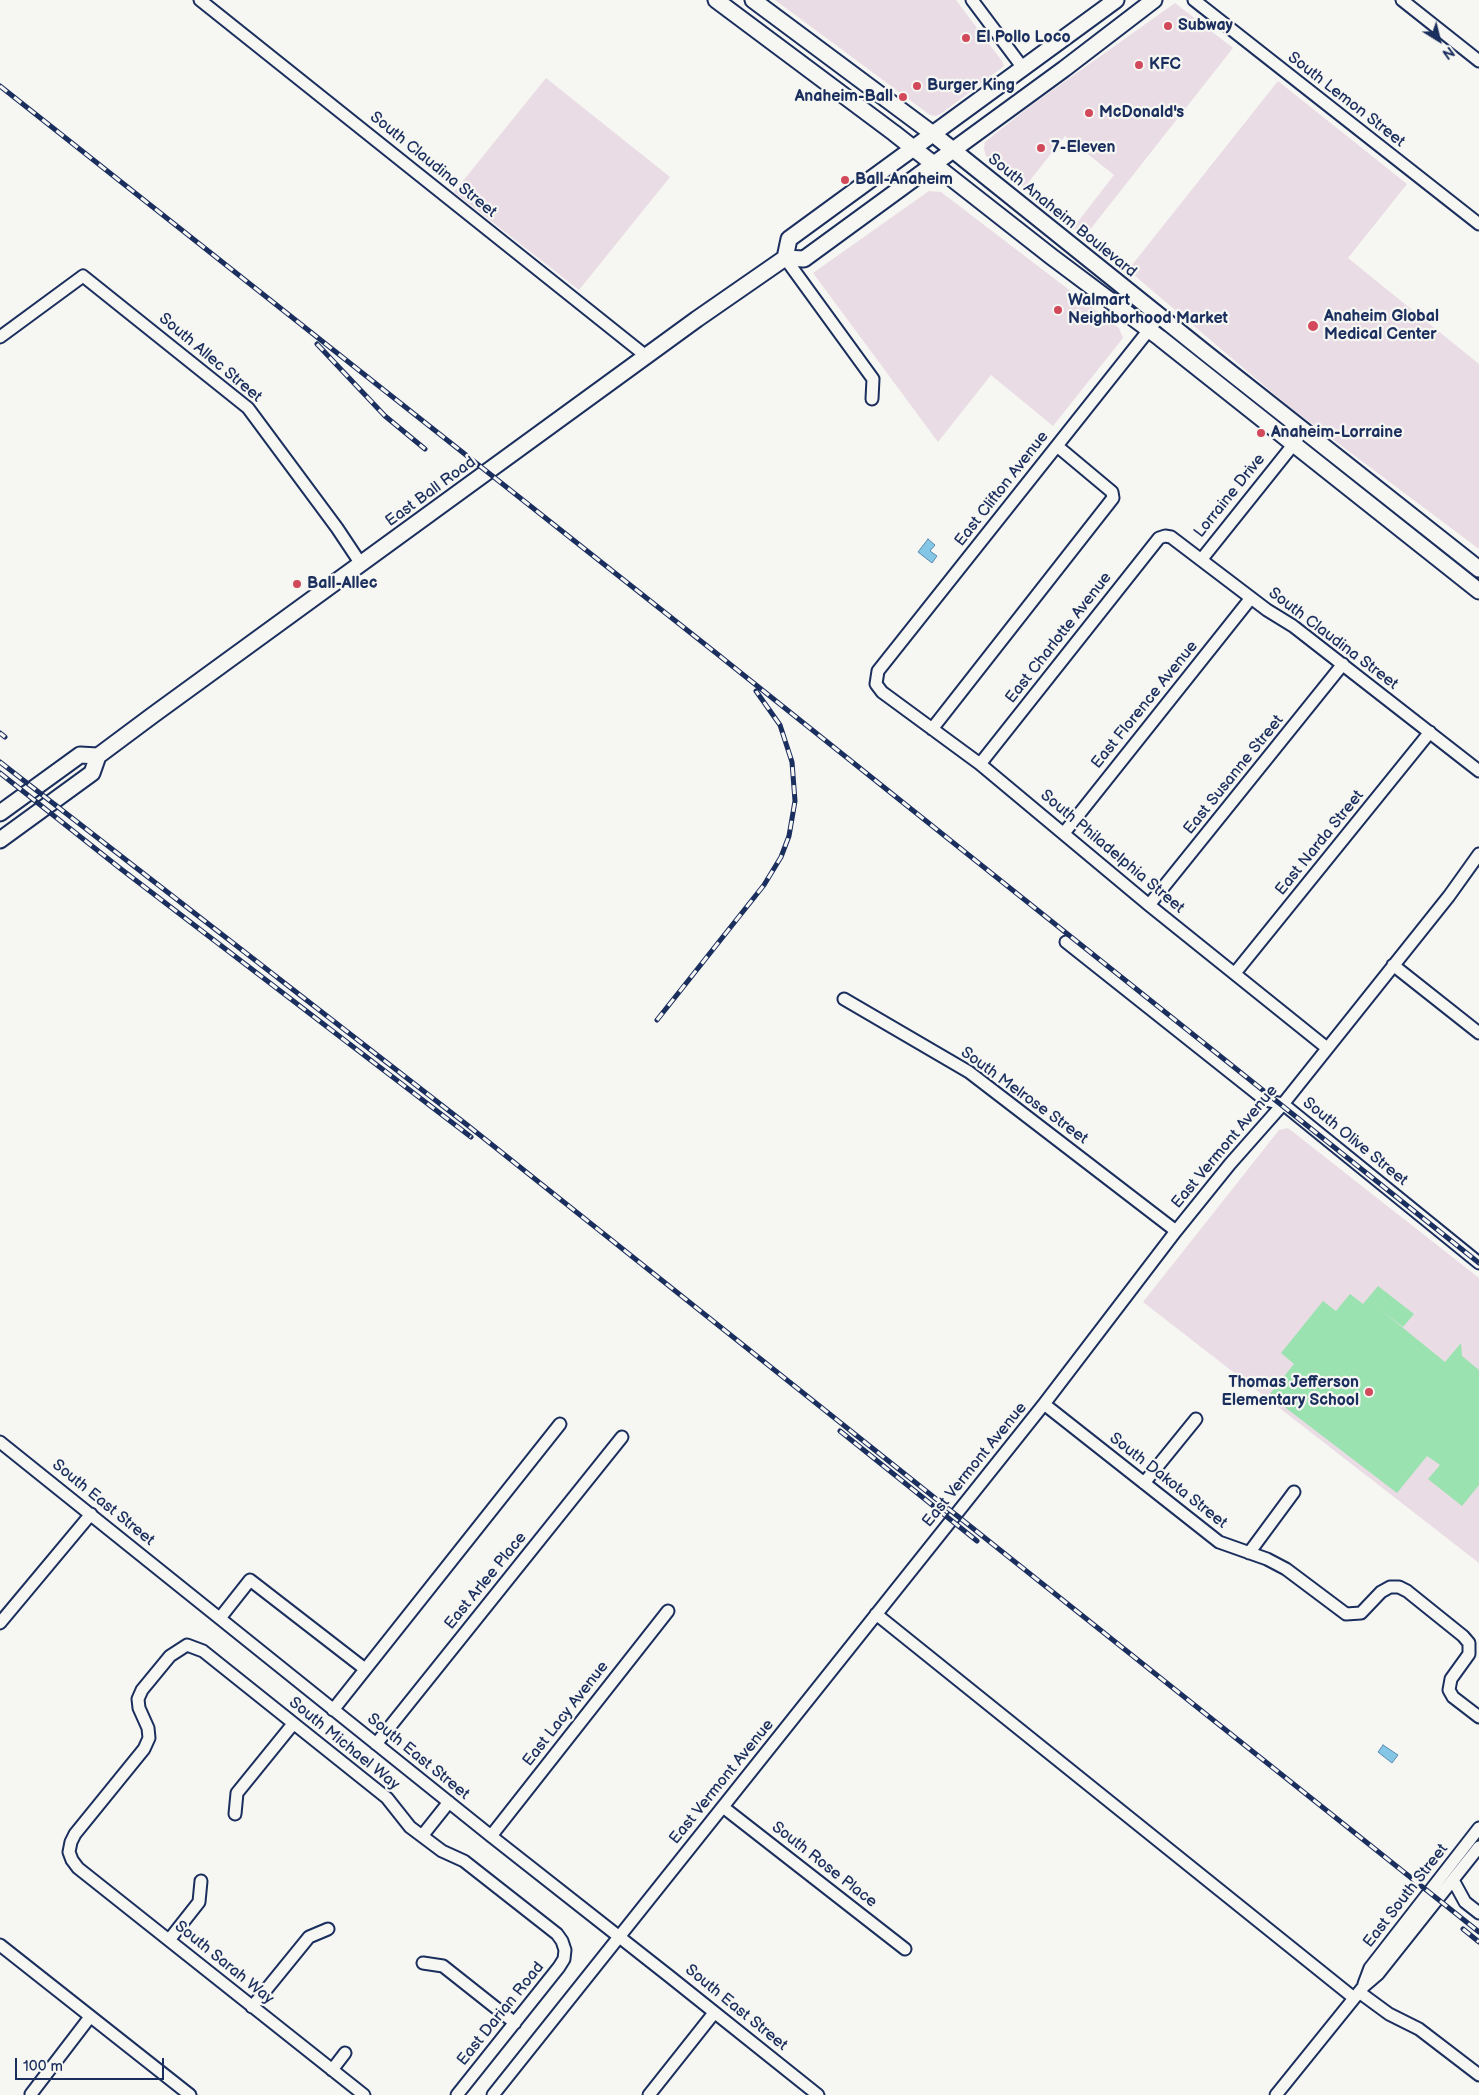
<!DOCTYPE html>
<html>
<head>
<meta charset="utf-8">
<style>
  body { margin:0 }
  #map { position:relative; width:1479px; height:2095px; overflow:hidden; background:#f6f6f2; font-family:"Balsamiq Sans",sans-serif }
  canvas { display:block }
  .north { position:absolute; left:1414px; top:15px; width:50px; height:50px; -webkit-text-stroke:4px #f6f6f2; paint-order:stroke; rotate:144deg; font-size:14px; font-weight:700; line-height:20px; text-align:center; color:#1b2f5e }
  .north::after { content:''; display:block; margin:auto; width:18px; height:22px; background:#1b2f5e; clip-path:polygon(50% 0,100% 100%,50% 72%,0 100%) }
  .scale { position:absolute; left:15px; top:2058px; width:149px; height:22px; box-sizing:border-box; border:2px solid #1b2f5e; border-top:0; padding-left:6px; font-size:15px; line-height:18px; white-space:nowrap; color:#1b2f5e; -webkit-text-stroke:4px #f6f6f2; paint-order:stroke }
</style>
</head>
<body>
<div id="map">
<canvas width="1479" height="2095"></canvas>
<div class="north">N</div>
<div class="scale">100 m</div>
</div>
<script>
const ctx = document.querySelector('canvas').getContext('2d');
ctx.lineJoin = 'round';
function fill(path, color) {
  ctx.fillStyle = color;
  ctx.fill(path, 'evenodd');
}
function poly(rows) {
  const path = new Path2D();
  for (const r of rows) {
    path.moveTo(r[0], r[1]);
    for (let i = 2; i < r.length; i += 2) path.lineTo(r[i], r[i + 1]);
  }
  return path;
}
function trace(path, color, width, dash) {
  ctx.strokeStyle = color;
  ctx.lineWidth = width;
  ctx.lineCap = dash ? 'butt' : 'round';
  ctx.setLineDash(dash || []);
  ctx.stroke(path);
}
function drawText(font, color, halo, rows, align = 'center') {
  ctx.font = font + ' "Balsamiq Sans",sans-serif';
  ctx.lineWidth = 4.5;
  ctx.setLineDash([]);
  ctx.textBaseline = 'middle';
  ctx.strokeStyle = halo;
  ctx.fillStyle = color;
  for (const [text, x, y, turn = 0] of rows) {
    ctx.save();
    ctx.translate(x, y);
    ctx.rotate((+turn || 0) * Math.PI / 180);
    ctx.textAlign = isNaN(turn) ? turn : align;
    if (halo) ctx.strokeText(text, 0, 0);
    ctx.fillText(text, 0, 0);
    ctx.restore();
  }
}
fill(poly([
  [775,0,956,0,1002,61,1004,66,942,113,936,116,930,115],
  [1175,3,1233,48,1085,236,1073,228,1114,175,1065,136,1024,188,986,156,984,149,985,142,1029,107],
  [546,78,670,177,579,290,454,192],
  [1278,81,1407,184,1348,258,1479,364,1479,549,1287,405,1128,270],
  [929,191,941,192,1119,328,1123,338,1053,426,991,375,938,442,813,273],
  [1288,1128,1479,1278,1479,1563,1143,1302,1279,1130]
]), '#eadce4');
fill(poly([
  [1378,1286,1414,1314,1403,1327,1381,1310,1445,1362,1461,1343,1462,1356,1479,1370,1479,1485,1462,1506,1428,1479,1440,1465,1427,1456,1397,1493,1269,1395,1294,1364,1281,1353,1323,1301,1336,1311,1350,1294,1363,1304]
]), '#9ae2b0');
const water = poly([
  [928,539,935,545,930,551,937,556,932,563,918,552,928,539],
  [1383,1745,1398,1755,1392,1763,1378,1752,1383,1745]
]);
fill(water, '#84c6e5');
trace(water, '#5a8aaf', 1);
const minor = poly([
  [200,0,646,356],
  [972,0,1023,68],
  [1194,0,1479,224],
  [1402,0,1479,61],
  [785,258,873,379,872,399],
  [1160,316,878,671,876,684,882,692,980,764,1149,905,1327,1048],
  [0,337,83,276,248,408,337,528,361,564],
  [1201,560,1293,445,1303,430],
  [932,729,1113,498,1112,492,1057,446],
  [980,764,1159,538,1165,536,1171,537,1267,610,1293,626,1479,771],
  [1064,833,1251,598],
  [1149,905,1343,664],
  [1066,942,1265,1100,1283,1104,1479,1263],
  [1393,965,1479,1033],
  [1235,973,1430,732],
  [844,999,969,1072,1176,1231],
  [1044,1404,1219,1542,1267,1559,1286,1569,1346,1614,1361,1613,1381,1592,1390,1587,1399,1587,1407,1591,1463,1636,1469,1643,1469,1654,1451,1679,1449,1690,1453,1697,1479,1717],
  [0,1442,491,1836,669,1976,818,2095],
  [1144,1483,1196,1419],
  [1249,1553,1294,1492],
  [876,1614,1354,1998],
  [220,1618,250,1580,365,1669],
  [0,1623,91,1514],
  [333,1710,560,1424],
  [376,1744,622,1437],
  [723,1807,905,1949],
  [235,1814,237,1793,293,1724],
  [422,1836,449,1802],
  [491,1836,668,1611],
  [1453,1880,1465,1902,1479,1913],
  [169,1940,199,1902,201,1881],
  [0,1945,190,2095],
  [423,1963,443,1966,515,2023],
  [1364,1984,1370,1968,1479,1828],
  [1359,1992,1389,2014,1419,2029,1479,2075],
  [252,2007,309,1937,328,1929],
  [332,2070,345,2053],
  [31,2094,90,2017],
  [364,2095,78,1868,72,1860,69,1852,71,1842,75,1834,144,1749,149,1738,148,1728,139,1708,138,1699,142,1690,170,1656,187,1645,203,1651,387,1798,410,1827,442,1851,464,1861,557,1934,562,1941,565,1950,564,1959,559,1967,457,2095],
  [493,2095,1044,1404,1176,1231,1230,1164,1283,1104,1449,896,1479,854],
  [649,2095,714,2013],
  [1276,2095,1364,1986,1378,1974,1479,1847]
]);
const major = poly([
  [716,0,894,133,1052,257,1160,338,1479,591],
  [753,0,933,134,1207,354,1479,569],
  [785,258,789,239,1116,0],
  [0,813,80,755,98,756],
  [0,840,92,773,98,756,153,715,697,319,785,258,804,259,1064,69,1154,0]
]);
trace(minor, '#1b2f5e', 15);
trace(major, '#1b2f5e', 19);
trace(minor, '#f6f6f2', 11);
trace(major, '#f6f6f2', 15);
const rail = poly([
  [0,86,716,653,1479,1263],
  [317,344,385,416,425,449],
  [0,733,5,737],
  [0,762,466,1124,1479,1932],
  [0,773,121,869,471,1137],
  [657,1020,764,885,781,857,789,836,795,801,792,762,780,725,756,691],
  [840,1431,977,1541],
  [1463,1929,1479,1942]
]);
trace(rail, '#1b2f5e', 5);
trace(rail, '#f6f6f2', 3, [9]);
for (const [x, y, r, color] of [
  [1168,26,5,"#d1495b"],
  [966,38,5,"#d1495b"],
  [1139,65,5,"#d1495b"],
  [917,86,5,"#d1495b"],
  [903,97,5,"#d1495b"],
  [1089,113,5,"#d1495b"],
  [1041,148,5,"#d1495b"],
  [845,180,5,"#d1495b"],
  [1058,310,5,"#d1495b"],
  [1313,326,6,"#d1495b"],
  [1261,433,5,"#d1495b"],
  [297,584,5,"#d1495b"],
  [1369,1392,5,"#d1495b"]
]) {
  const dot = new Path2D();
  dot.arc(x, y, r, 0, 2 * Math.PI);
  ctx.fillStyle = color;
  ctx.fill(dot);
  trace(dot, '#f6f6f2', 2);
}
drawText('bold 16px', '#1b2f5e', '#f6f6f2', [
  ["Subway",1178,26],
  ["El Pollo Loco",976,38],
  ["KFC",1149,65],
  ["Burger King",927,86],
  ["Anaheim-Ball",893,97,"right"],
  ["McDonald's",1099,113],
  ["7-Eleven",1051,148],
  ["Ball-Anaheim",855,180],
  ["Walmart",1068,301],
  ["Neighborhood Market",1068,319],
  ["Anaheim Global",1324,317],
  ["Medical Center",1324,335],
  ["Anaheim-Lorraine",1271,433],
  ["Ball-Allec",307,584],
  ["Thomas Jefferson",1359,1383,"right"],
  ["Elementary School",1359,1401,"right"]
], 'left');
drawText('16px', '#1b2f5e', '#f6f6f2', [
  ["South Lemon Street",1346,100,38],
  ["South Claudina Street",433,165,39],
  ["South Anaheim Boulevard",1062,216,39],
  ["South Allec Street",210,358,40],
  ["East Clifton Avenue",1002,489,-52],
  ["East Ball Road",431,492,-36],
  ["Lorraine Drive",1230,496,-51],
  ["East Charlotte Avenue",1059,638,-52],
  ["South Claudina Street",1333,639,37],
  ["East Florence Avenue",1145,705,-51],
  ["East Susanne Street",1234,775,-51],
  ["East Narda Street",1320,843,-51],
  ["South Philadelphia Street",1112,852,40],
  ["South Melrose Street",1024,1096,36],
  ["South Olive Street",1355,1142,39],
  ["East Vermont Avenue",1225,1147,-50],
  ["East Vermont Avenue",975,1465,-51],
  ["South Dakota Street",1168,1481,38],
  ["South East Street",103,1503,39],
  ["East Arlee Place",486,1581,-51],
  ["East Lacy Avenue",566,1714,-52],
  ["South Michael Way",344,1744,39],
  ["South East Street",418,1757,39],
  ["East Vermont Avenue",722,1782,-51],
  ["South Rose Place",824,1865,38],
  ["East South Street",1406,1896,-52],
  ["South Sarah Way",224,1963,39],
  ["South East Street",736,2008,39],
  ["East Darian Road",501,2014,-51]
]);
</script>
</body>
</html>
